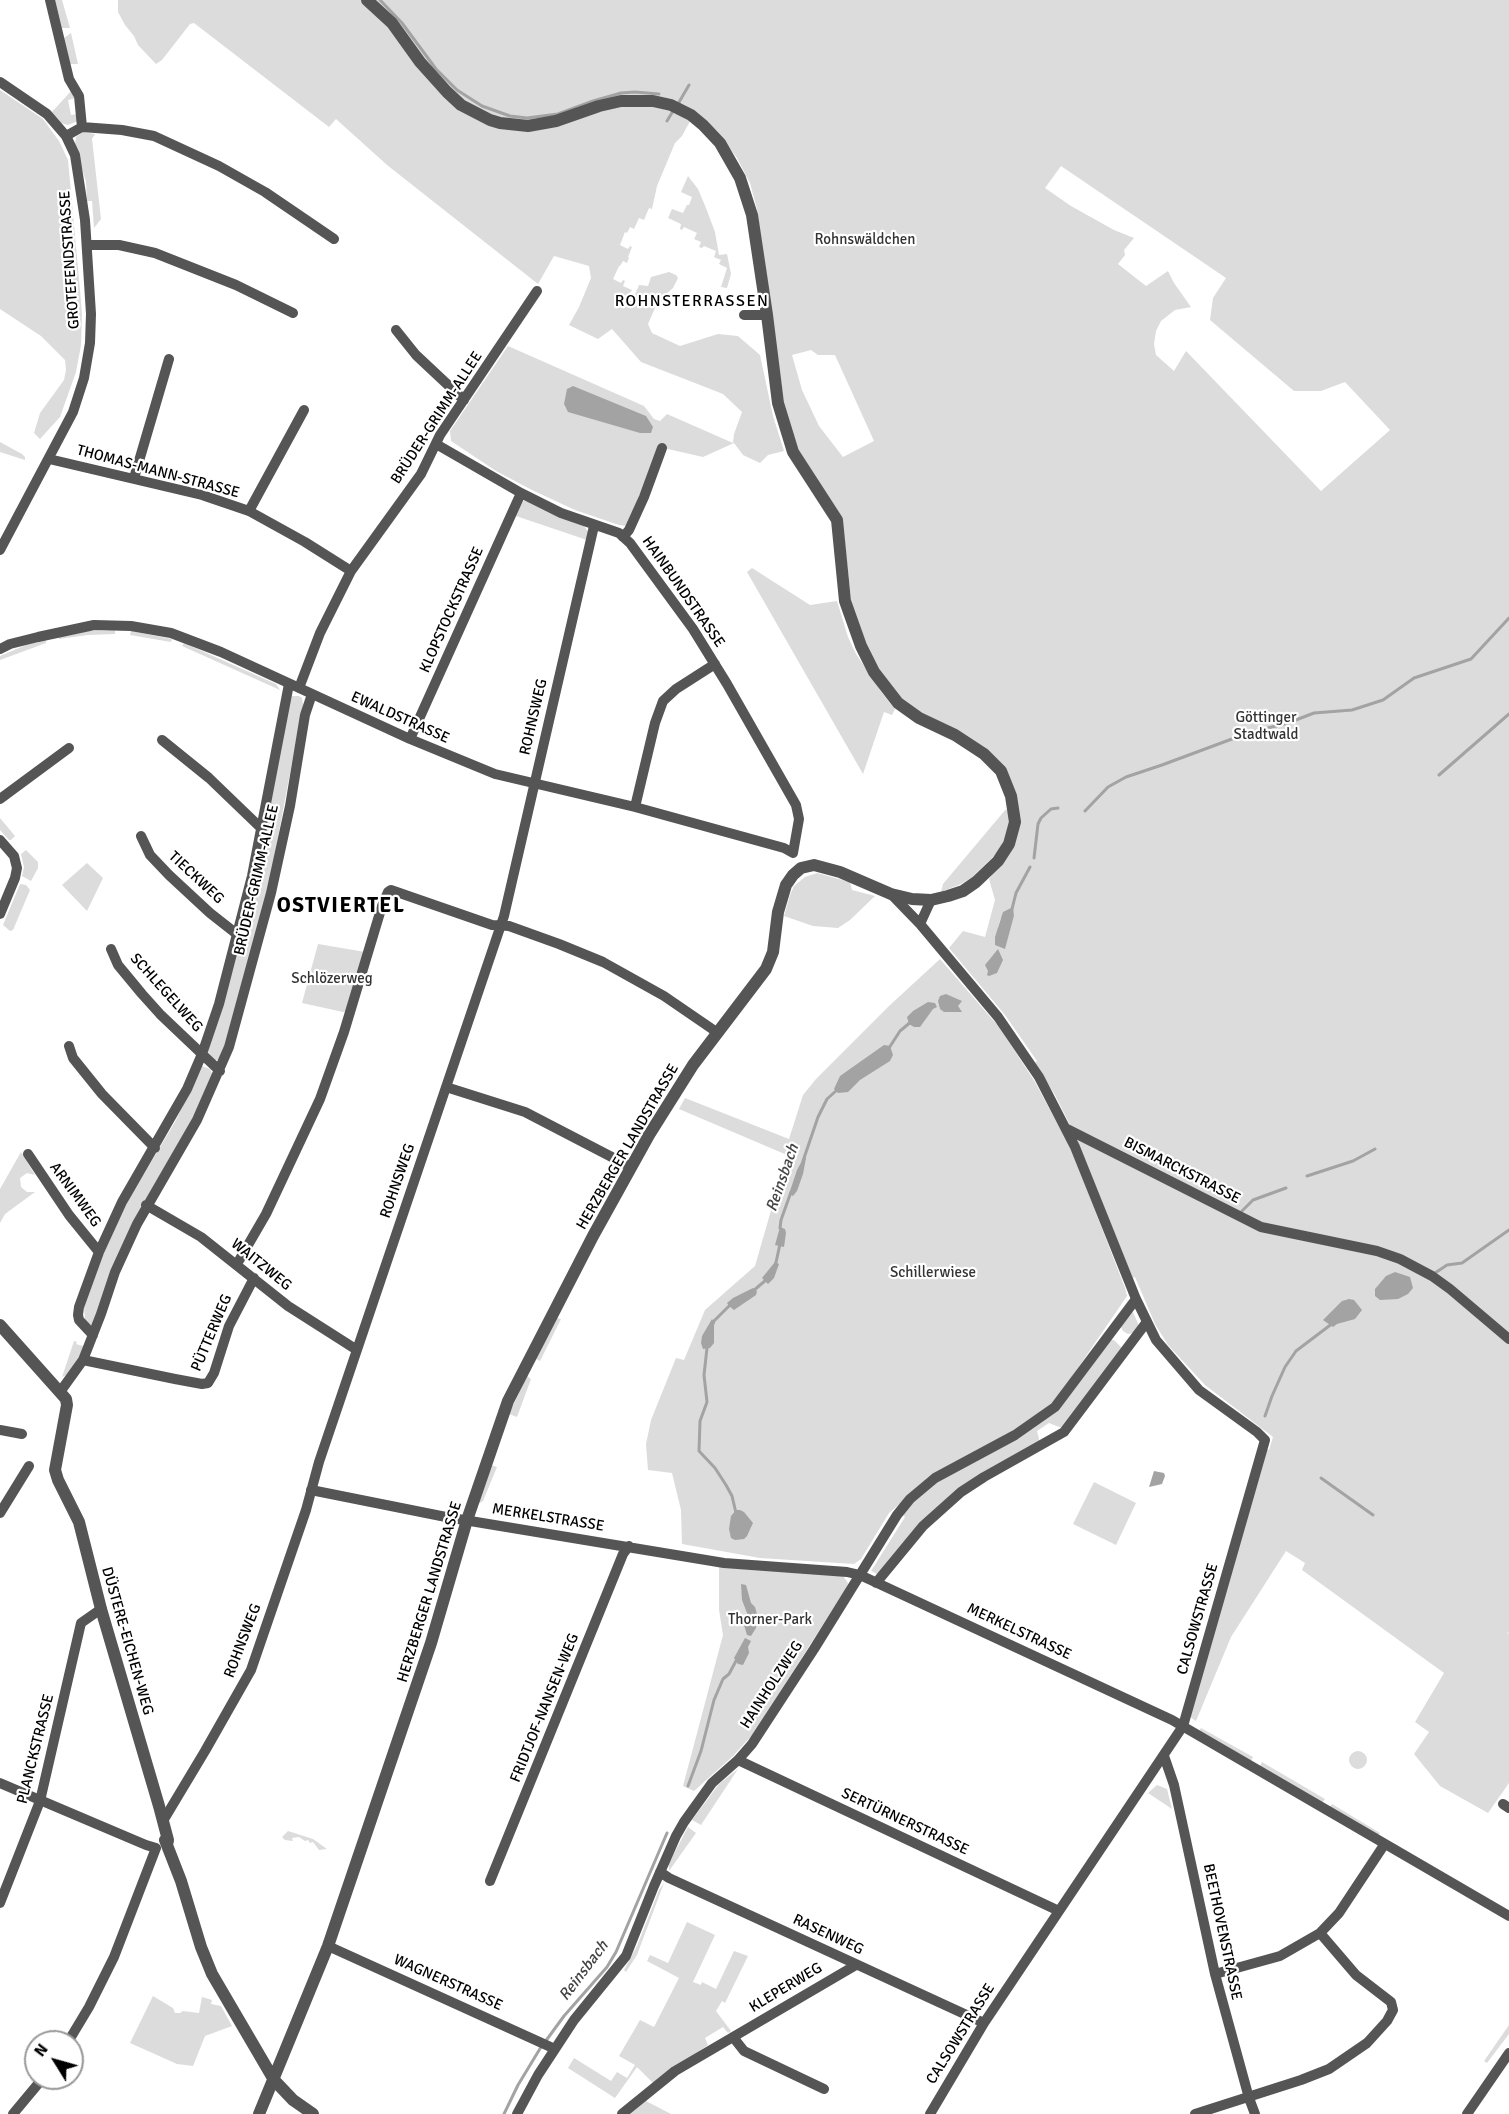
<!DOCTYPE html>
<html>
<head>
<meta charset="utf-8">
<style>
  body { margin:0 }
  #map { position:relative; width:1509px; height:2114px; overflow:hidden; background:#fff; font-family:Signika,sans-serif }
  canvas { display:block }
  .north { position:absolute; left:24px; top:2030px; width:60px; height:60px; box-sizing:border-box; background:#fff; border:2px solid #999; border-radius:50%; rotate:307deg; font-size:16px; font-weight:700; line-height:24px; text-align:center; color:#000 }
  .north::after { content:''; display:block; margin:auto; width:21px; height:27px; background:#000; clip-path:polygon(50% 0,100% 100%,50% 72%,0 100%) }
</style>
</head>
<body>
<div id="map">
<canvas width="1509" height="2114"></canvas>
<div class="north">N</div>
</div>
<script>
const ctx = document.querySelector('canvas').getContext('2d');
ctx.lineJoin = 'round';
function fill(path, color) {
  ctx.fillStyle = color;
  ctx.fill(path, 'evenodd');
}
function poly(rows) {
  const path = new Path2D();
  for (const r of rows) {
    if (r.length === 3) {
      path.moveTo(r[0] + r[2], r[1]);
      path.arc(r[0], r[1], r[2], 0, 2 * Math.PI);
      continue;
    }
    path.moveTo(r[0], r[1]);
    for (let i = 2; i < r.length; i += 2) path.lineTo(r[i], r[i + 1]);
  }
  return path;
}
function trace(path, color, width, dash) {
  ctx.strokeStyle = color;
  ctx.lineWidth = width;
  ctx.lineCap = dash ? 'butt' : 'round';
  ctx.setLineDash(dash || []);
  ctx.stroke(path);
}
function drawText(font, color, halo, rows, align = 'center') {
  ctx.font = font + ' Signika,sans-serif';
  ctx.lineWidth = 4.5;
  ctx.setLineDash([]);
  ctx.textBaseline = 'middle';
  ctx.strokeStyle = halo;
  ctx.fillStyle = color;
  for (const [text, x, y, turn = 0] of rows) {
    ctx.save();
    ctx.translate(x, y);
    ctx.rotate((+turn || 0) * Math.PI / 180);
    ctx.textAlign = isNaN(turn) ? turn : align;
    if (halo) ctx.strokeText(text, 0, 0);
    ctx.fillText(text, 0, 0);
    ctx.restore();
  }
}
fill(poly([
  [55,0,62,0,70,28,62,28],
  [118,0,1509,0,1509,1633,1506,1632,1509,1634,1509,1783,1488,1813,1440,1786,1414,1754,1429,1732,1415,1722,1444,1673,1302,1570,1305,1563,1286,1551,1231,1637,1196,1721,1190,1717,1267,1449,1269,1450,1273,1437,1205,1385,1168,1345,1155,1324,1135,1277,1133,1278,1071,1127,1055,1095,1035,1063,1037,1061,1005,1015,949,948,963,931,985,937,995,900,989,879,1012,845,1005,770,921,716,900,699,879,671,864,646,852,609,843,525,798,453,784,402,757,209,750,183,737,158,726,143,695,112,682,136,675,143,657,186,652,209,649,208,644,220,639,218,634,229,630,227,627,233,625,232,620,245,628,249,630,246,632,247,628,257,629,258,627,263,623,261,620,266,619,266,613,279,621,283,623,280,625,281,623,286,632,290,627,298,632,302,639,285,648,286,651,277,669,272,676,275,678,278,673,288,664,296,661,302,658,301,648,324,652,333,680,346,718,334,738,336,760,355,773,416,784,451,768,455,760,463,743,455,734,443,703,457,659,447,627,526,619,525,575,510,532,490,496,471,451,441,450,431,508,346,644,406,654,419,660,421,667,414,733,443,734,434,742,412,723,394,641,362,612,329,598,339,569,325,579,307,591,278,589,266,554,256,538,284,387,165,336,119,329,127,194,23,190,24,162,60,156,64,138,45,134,36,125,25,118,12],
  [1061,166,1226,278,1213,298,1210,320,1294,391,1321,391,1345,382,1390,430,1321,491,1186,351,1174,371,1156,355,1154,344,1156,331,1161,321,1175,310,1191,307,1174,283,1168,271,1146,286,1118,264,1125,255,1124,250,1134,238,1114,230,1071,206,1045,188],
  [811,350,818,355,835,355,874,441,843,457,819,426,802,390,792,355],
  [1012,907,1014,916,1005,948,998,928,1000,920],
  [71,33,78,64,70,64,64,38],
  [0,90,43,119,59,141,68,160,80,290,82,315,81,345,76,372,60,417,40,439,34,433,40,413,64,380,66,370,65,360,41,336,0,309],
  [72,90,76,98,68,100,71,115,78,114,78,121,68,125,61,123,52,112],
  [83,132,95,134,92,139,101,219,94,228,92,201,87,201,86,182,75,144,76,137],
  [688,176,698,189,706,208,715,232,719,255,727,254,731,274,727,288,721,287,727,268,719,264,721,260,714,257,716,251,704,246,702,248,699,247,701,242,694,239,697,233,684,227,682,230,680,229,681,224,668,218,672,209,683,213,687,205,689,205,692,197,681,192],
  [0,442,22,454,25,457,25,460,0,452],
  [526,500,584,526,589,533,587,540,513,515,523,501],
  [752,568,810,605,837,601,848,637,856,654,882,693,895,709,892,715,884,712,863,774,747,572],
  [115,630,115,634,88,635,59,639,58,635,89,631],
  [131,631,172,639,171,642,130,635],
  [46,639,46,643,0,660,0,656,26,645],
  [184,643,276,684,280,690,182,646],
  [292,696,299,696,302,698,303,705,268,889,223,1052,218,1060,215,1060,208,1052,290,699],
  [1006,809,1009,814,1009,825,1007,835,997,853,971,878,961,884,941,892,943,884],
  [0,818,15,836,11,840,9,840,0,830],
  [26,850,38,862,38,868,31,881,22,876,24,867,21,854],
  [87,863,103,878,87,911,62,885],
  [817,873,850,882,852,890,875,896,850,920,838,928,813,926,784,916,790,895,794,886,805,877],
  [20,884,26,885,30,890,13,930,10,931,3,925],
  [318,944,365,952,346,1011,343,1012,302,1003],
  [940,959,999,1027,1035,1082,1072,1151,1125,1288,1127,1296,1056,1400,1042,1414,933,1476,889,1513,861,1559,854,1564,760,1558,682,1544,681,1510,672,1473,648,1470,646,1444,651,1420,676,1358,684,1360,705,1310,755,1266,787,1155,679,1109,685,1098,789,1139,803,1095,816,1079,889,1006],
  [202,1066,210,1069,213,1076,92,1325,90,1325,85,1320,84,1307,95,1272,113,1231,132,1194,175,1122],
  [21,1152,35,1175,27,1173,20,1178,21,1187,27,1192,35,1192,5,1214,0,1223,0,1189],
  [1133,1312,1139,1326,1133,1333,1128,1334,1123,1331,1120,1325,1128,1314],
  [557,1318,561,1319,540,1361,536,1359],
  [1109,1340,1114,1340,1123,1349,1064,1429,1049,1423,1037,1431,1040,1443,984,1474,879,1575,871,1571,905,1517,902,1514,915,1499,938,1481,1035,1427],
  [74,1341,77,1342,76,1344,83,1346,81,1354,66,1375,62,1377],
  [527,1376,531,1379,517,1417,509,1414],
  [491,1465,497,1467,483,1501,478,1504],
  [1094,1482,1136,1503,1116,1545,1073,1524],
  [719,1566,843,1576,848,1583,847,1587,753,1734,733,1756,694,1791,683,1786,723,1635,719,1610],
  [1201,1728,1253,1757,1251,1761,1199,1731],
  [1358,1760,9],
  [1262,1762,1325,1799,1322,1803,1260,1766],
  [738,1769,701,1825,692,1820,719,1784],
  [1157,1785,1167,1789,1172,1809,1148,1793],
  [1332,1804,1380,1833,1378,1836,1329,1808],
  [688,1827,696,1833,669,1871,669,1863],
  [288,1831,313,1839,327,1849,319,1850,313,1842,310,1843,308,1840,305,1841,299,1837,292,1838,293,1841,285,1840,282,1837],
  [664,1883,637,1955,626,1972,624,1970,637,1946,659,1890],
  [687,1922,715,1935,693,1982,701,1985,702,1982,716,1989,734,1951,748,1956,725,2003,722,2001,716,2011,731,2031,728,2033,723,2027,705,2038,708,2045,653,2083,637,2067,615,2098,568,2068,574,2058,611,2081,617,2072,627,2078,635,2065,619,2056,640,2020,654,2027,679,1978,647,1961,650,1955,668,1963],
  [153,1996,173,2008,175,2013,180,2013,183,2011,199,2013,202,1997,212,2000,211,2004,221,2006,232,2026,205,2036,193,2066,177,2064,130,2043],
  [1509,2025,1509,2034,1487,2063,1484,2061],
  [646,2101,671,2114,630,2114]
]), '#dcdcdc');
fill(poly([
  [573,386,646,416,653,427,651,433,640,433,568,412,564,404,567,389],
  [1013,907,1014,916,1005,949,995,945,995,937,1003,912],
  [998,949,1003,960,997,973,989,976,987,975,988,971,985,965],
  [946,994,962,1001,958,1006,962,1012,944,1012,940,1009,938,1001,940,996],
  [928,1002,935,1003,937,1007,933,1009,920,1027,914,1027,909,1024,907,1017,913,1011],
  [884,1045,890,1046,893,1055,890,1061,860,1080,848,1092,838,1093,834,1089,840,1076],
  [804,1157,806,1158,803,1174,797,1191,793,1196,789,1194,797,1170],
  [780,1227,785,1229,786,1233,784,1247,775,1245],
  [775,1262,779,1264,774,1278,768,1284,762,1278],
  [1395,1272,1410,1277,1413,1288,1408,1294,1398,1299,1380,1300,1375,1296,1375,1289,1386,1276],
  [753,1288,757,1291,756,1295,734,1310,729,1306,727,1303,733,1298],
  [1349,1299,1354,1300,1362,1310,1355,1319,1337,1324,1333,1327,1323,1320,1342,1301],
  [712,1319,714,1322,714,1343,710,1348,703,1349,701,1343,702,1336],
  [1154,1471,1164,1473,1165,1476,1162,1484,1149,1487],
  [736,1510,740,1510,744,1512,753,1523,747,1536,744,1539,735,1540,731,1538,729,1529,731,1516],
  [741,1584,746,1585,751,1603,755,1607,757,1614,756,1628,751,1636,747,1635,744,1625,747,1613,742,1600],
  [745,1638,751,1641,748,1647,749,1653,743,1665,738,1664,734,1658]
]), '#a3a3a3');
trace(poly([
  [380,0,402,23,436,69,457,90,482,106,510,116,527,118,558,114,593,101,621,93,635,92,659,94],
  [678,104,689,85],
  [667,121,673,111],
  [1439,775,1509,714],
  [1085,811,1108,787,1126,777,1162,765,1248,733,1288,723,1314,713,1352,710,1383,700,1414,678,1471,659,1509,618],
  [1034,858,1038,824,1041,818,1051,809,1058,808],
  [1012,909,1016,893,1030,867],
  [889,1048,900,1031,912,1021],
  [803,1161,818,1117,827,1099,837,1090],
  [1307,1176,1353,1161,1375,1149],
  [1242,1211,1253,1200,1286,1188],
  [780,1228,781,1220,791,1192],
  [775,1267,780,1244],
  [1435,1273,1447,1265,1462,1263,1509,1230],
  [753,1291,766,1280],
  [713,1324,714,1321,730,1305],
  [707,1348,704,1375,707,1402,700,1421,699,1451,715,1468,726,1485,732,1496,736,1513],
  [1265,1416,1272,1396,1285,1367,1296,1351,1333,1323],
  [1321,1478,1373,1515],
  [688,1786,701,1751,714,1700,723,1679,729,1674,737,1659],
  [545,2042,564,2016,607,1967,616,1952,667,1833],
  [504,2114,518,2085,541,2047]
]), '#a3a3a3', 3);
trace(poly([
  [50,0,69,79,79,96,82,127],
  [0,82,47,114,66,136,75,155,85,220,91,314,90,343,84,378,73,412,0,550],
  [66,136,82,127,122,130,154,136,219,166,265,192,334,239],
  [87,245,119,245,155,253,236,285,293,313],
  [744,315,767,315],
  [396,330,416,355,464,400],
  [436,444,521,493,561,513,619,533,630,543,693,629,727,684,796,805,799,819,793,853],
  [49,459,202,495,249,511,305,542,351,571],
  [134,478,169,359],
  [249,511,304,410],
  [623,537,629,530,644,497,662,448],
  [0,649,10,644,38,637,94,625,131,626,171,633,221,652,410,739,495,774,635,807,784,848,793,853],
  [299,688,320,633,351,571,421,474,440,435,537,291],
  [410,739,521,493],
  [162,740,209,778,262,829],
  [0,799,69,748],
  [635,807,655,723,663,701,676,689,715,664],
  [141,836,150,855,169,875,210,913,238,935],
  [0,840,14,856,17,868,15,878,0,914],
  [891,894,920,924,998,1017,1039,1077,1075,1147,1136,1299,1156,1340,1199,1390,1257,1432,1265,1440,1183,1726,984,2023,930,2114],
  [920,924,931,900],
  [111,949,118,965,142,994,160,1014,220,1071],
  [69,1046,73,1058,102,1094,155,1148],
  [446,1087,525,1112,631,1167],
  [1067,1129,1261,1227,1377,1251,1400,1259,1432,1276,1450,1289,1509,1339],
  [28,1154,69,1215,99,1252],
  [146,1205,201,1237,288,1306,357,1350],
  [237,1264,266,1214,320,1099,344,1032,382,906,388,892,391,890,492,925,509,926,559,944,603,962,664,996,718,1033],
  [93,1335,79,1320,78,1315,79,1307,99,1252,122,1202,187,1089,202,1054,219,1004,252,876,289,684],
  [83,1360,175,1379,202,1384,208,1383,214,1373,229,1326,254,1278],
  [60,1392,83,1360,101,1314,115,1272,137,1224,197,1120,229,1047,271,893,290,806,305,715,312,694],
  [0,1430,22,1434],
  [311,1490,446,1517,724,1563,847,1572,860,1575,1172,1720,1509,1916],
  [0,1513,29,1466],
  [876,1583,923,1526,961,1492,984,1477,1064,1432,1146,1323],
  [1164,1756,1174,1785,1215,1974,1249,2098,1255,2114],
  [738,1760,1059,1911],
  [0,1783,146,1845,156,1848,114,1957,89,2007,68,2042],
  [1503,1804,1509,1808],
  [163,1821,205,1751,251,1670,306,1510,319,1462,504,916,594,526],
  [660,1872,669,1878,984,2023],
  [490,1881,623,1554,629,1546],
  [0,1903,40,1801,81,1623,101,1609],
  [328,1946,555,2049],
  [1215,1974,1280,1956,1320,1933,1339,1913,1384,1845],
  [733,2037,744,2051,824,2089],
  [13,2114,43,2078],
  [517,2114,538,2075,574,2020,626,1956,654,1886,676,1836,684,1822,712,1783,738,1760,752,1744,814,1649,897,1515,910,1499,935,1478,1015,1435,1055,1407,1136,1299],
  [622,2114,675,2071,856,1965],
  [1195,2114,1301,2080,1329,2069,1367,2043,1387,2021,1393,2010,1391,2002,1356,1975,1320,1933],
  [1467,2114,1509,2053]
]), '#555', 10);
trace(poly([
  [0,1325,66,1399,67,1405,55,1470,58,1480,79,1522,101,1609,159,1806,168,1840,167,1845],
  [165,1840,181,1881,201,1947,212,1974,274,2080,293,2100,313,2114],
  [259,2114,328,1946,431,1643,467,1520,508,1401,593,1236,649,1135,693,1065,766,969,773,952,778,912,786,885,793,875,801,868,814,865,840,872,891,894,912,899,931,900,948,896,963,891,976,882,998,861,1009,844,1015,822,1011,796,1001,771,984,754,955,735,919,718,898,703,874,672,861,646,845,601,837,520,793,452,778,403,767,315,752,215,740,178,720,143,703,125,691,115,671,105,653,101,621,101,599,106,556,121,528,126,500,123,490,120,461,105,447,92,420,62,392,23,367,0]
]), '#555', 12);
drawText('15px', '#333', '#fff', [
  ["Rohnswäldchen",865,240],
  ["Göttinger",1266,718],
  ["Stadtwald",1266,735],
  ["Schlözerweg",332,979],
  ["Schillerwiese",933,1273],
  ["Thorner-Park",770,1620]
]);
drawText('15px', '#000', '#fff', [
  ["GROTEFENDSTRASSE",70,260,-94],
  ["BRÜDER-GRIMM-ALLEE",437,418,-57],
  ["THOMAS-MANN-STRASSE",158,472,15],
  ["HAINBUNDSTRASSE",683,592,55],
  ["KLOPSTOCKSTRASSE",452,610,-66],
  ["ROHNSWEG",534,717,-77],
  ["EWALDSTRASSE",400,718,24],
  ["TIECKWEG",196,878,43],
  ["BRÜDER-GRIMM-ALLEE",257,880,-77],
  ["SCHLEGELWEG",166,993,48],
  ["HERZBERGER LANDSTRASSE",628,1147,-60],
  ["BISMARCKSTRASSE",1182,1171,27],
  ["ROHNSWEG",398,1181,-71],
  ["ARNIMWEG",75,1195,54],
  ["WAITZWEG",261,1265,39],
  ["PÜTTERWEG",212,1333,-67],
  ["MERKELSTRASSE",548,1518,9],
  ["HERZBERGER LANDSTRASSE",430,1592,-73],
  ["CALSOWSTRASSE",1198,1619,-74],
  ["MERKELSTRASSE",1019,1632,25],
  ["DÜSTERE-EICHEN-WEG",127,1641,74],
  ["ROHNSWEG",243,1641,-69],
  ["HAINHOLZWEG",772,1685,-57],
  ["FRIDTJOF-NANSEN-WEG",545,1708,-68],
  ["PLANCKSTRASSE",36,1749,-76],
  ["SERTÜRNERSTRASSE",905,1822,25],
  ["BEETHOVENSTRASSE",1222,1932,78],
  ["RASENWEG",828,1935,25],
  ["WAGNERSTRASSE",448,1983,24],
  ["KLEPERWEG",786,1988,-31],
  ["CALSOWSTRASSE",961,2034,-58]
]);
ctx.letterSpacing = '1.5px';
drawText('16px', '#000', '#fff', [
  ["ROHNSTERRASSEN",692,302]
]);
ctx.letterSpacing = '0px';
drawText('italic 16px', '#444', '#fff', [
  ["Reinsbach",783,1178,-71],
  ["Reinsbach",584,1971,-53]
]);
ctx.letterSpacing = '1.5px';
drawText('bold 21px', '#000', '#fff', [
  ["OSTVIERTEL",341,906]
]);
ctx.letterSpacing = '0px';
</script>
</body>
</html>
